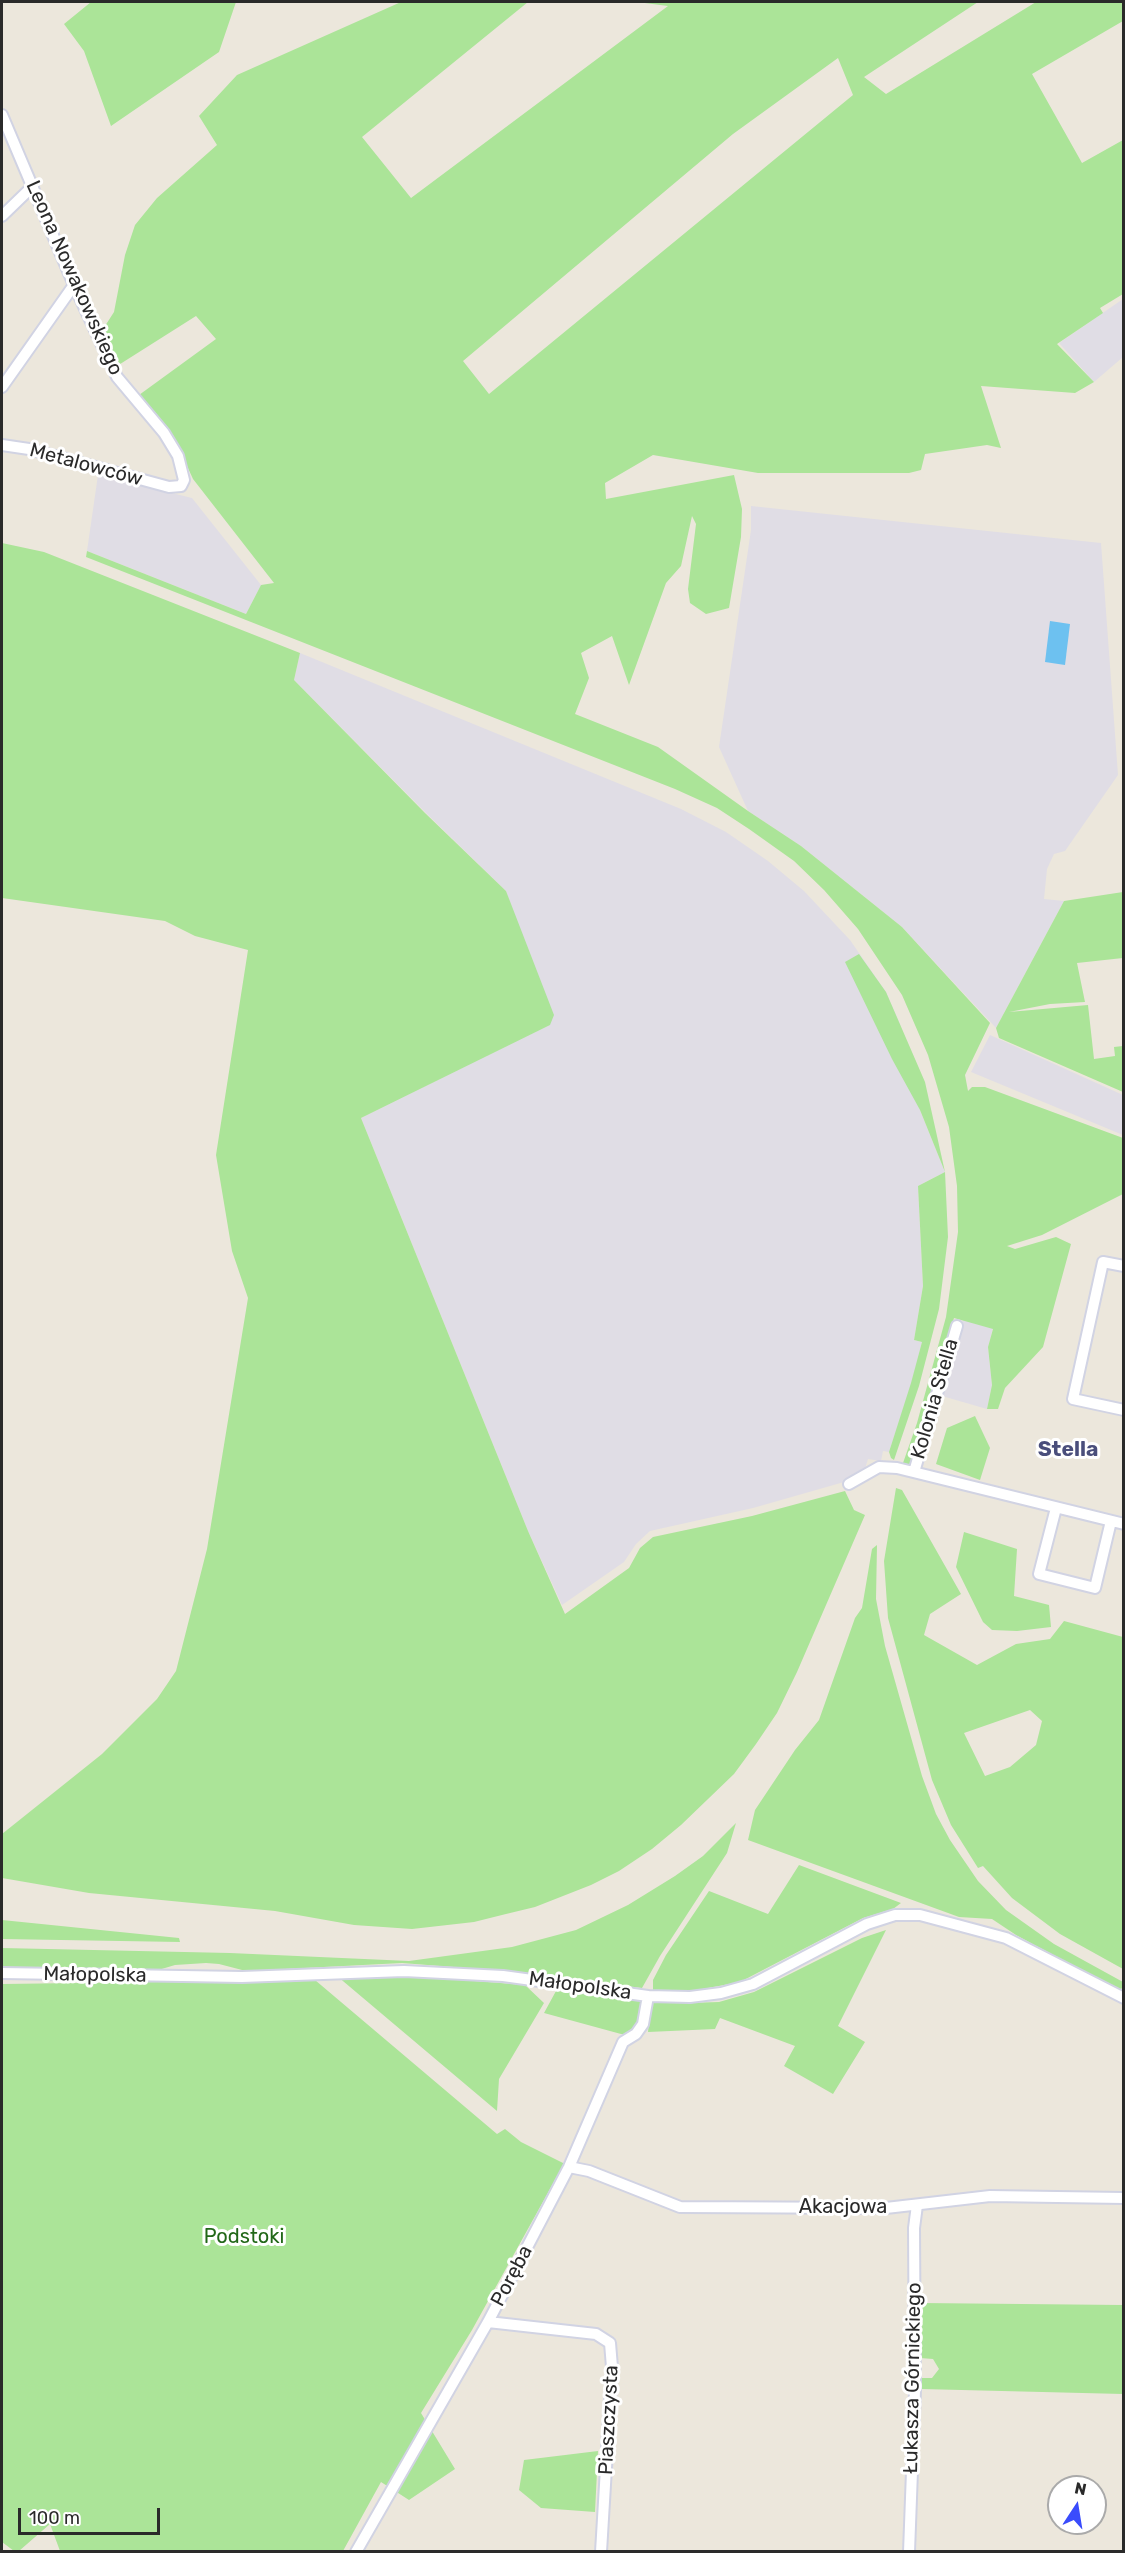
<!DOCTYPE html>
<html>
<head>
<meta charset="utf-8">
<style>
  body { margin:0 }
  #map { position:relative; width:1125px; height:2553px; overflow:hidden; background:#ece7dc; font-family:Rubik,sans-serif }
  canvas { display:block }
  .frame { position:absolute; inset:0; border:3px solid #2a2a2a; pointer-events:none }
  .north { position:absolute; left:1047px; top:2475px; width:60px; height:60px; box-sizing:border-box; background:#fff; border:2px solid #aaa; border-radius:50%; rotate:12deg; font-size:16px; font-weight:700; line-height:24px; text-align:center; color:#2a2a2a }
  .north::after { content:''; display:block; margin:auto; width:21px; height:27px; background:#3a4cfc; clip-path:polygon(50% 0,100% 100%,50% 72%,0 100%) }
  .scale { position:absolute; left:18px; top:2508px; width:142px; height:27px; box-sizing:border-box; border:3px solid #2a2a2a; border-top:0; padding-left:8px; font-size:18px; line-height:21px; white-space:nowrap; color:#2a2a2a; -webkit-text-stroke:4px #fff; paint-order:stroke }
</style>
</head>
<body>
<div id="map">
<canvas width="1125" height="2553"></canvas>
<div class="frame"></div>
<div class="north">N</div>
<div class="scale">100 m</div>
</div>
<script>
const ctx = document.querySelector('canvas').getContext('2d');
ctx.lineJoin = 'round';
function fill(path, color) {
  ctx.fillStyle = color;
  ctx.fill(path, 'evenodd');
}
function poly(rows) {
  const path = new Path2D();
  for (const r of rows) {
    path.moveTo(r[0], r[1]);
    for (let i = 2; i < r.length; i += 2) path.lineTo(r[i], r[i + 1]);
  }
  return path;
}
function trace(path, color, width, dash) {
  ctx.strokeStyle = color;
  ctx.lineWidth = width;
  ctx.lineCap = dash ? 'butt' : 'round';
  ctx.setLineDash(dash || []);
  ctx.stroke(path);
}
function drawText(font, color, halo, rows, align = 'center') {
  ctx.font = font + ' Rubik,sans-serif';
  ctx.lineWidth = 6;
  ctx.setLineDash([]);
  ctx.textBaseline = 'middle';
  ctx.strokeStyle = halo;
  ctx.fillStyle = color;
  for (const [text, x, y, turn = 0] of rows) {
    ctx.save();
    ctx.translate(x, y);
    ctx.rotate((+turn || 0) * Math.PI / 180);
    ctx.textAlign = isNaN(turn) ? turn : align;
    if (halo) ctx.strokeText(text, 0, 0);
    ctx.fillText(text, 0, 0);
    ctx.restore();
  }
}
fill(poly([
  [1123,299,1123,357,1094,382,1059,343],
  [98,475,192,498,261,585,246,614,87,551],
  [751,506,1101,543,1118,775,1065,851,1054,854,1047,869,1044,899,1064,901,996,1028,902,927,801,846,748,811,719,747,751,530],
  [300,653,681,809,726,832,768,861,804,891,850,940,886,992,900,1024,920,1110,945,1172,918,1186,923,1286,914,1340,922,1342,912,1383,889,1452,883,1451,881,1461,868,1459,864,1472,844,1482,753,1508,650,1531,636,1544,624,1562,562,1605,528,1531,361,1118,549,1025,506,891,426,813,294,680],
  [990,1035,1123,1095,1123,1135,971,1072],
  [963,1319,993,1328,988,1347,992,1385,987,1409,942,1396]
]), '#e0dde5');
fill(poly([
  [91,2,236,2,219,52,111,126,84,51,64,24],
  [401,2,528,2,362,137,411,198,668,6,637,2,978,2,864,77,886,94,1036,2,1123,2,1123,21,1032,74,1082,163,1123,140,1123,294,1100,308,1103,313,1057,344,1094,382,1075,393,981,386,1001,448,987,445,925,454,921,470,909,473,758,473,653,455,605,483,606,499,734,475,742,509,741,537,729,608,706,614,690,603,688,589,696,524,692,516,681,566,666,583,629,685,612,636,581,653,589,678,575,714,658,747,748,811,801,846,902,927,990,1023,965,1075,968,1091,972,1087,985,1087,1123,1138,1123,1194,1042,1235,1007,1246,1015,1249,1056,1237,1071,1244,1043,1347,1005,1388,998,1409,987,1409,992,1385,988,1347,993,1329,954,1318,911,1465,903,1463,917,1423,946,1317,958,1232,957,1186,949,1127,928,1055,902,995,858,929,824,890,794,861,749,829,717,808,675,789,86,557,87,551,246,614,261,585,274,583,193,479,182,455,139,395,216,339,196,316,117,366,103,334,105,326,114,312,125,255,135,225,157,198,217,145,199,116,237,75],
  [838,58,853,95,489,394,463,361,733,134],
  [2,543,44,552,300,653,294,680,425,813,506,891,554,1015,550,1025,361,1118,528,1531,565,1614,629,1568,640,1548,653,1537,752,1516,845,1491,854,1510,865,1515,797,1672,777,1713,756,1744,734,1774,681,1825,652,1849,619,1871,591,1885,535,1907,506,1914,474,1922,412,1929,354,1925,275,1911,89,1893,2,1878,2,1834,102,1754,157,1699,176,1671,207,1549,248,1298,232,1251,216,1155,248,950,195,936,165,921,2,898],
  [1123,892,1123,958,1077,963,1085,1002,1050,1004,1009,1012,1088,1005,1094,1059,1115,1056,1114,1047,1123,1046,1123,1092,999,1038,996,1028,1064,901],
  [859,954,886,992,925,1082,945,1172,948,1237,939,1309,919,1386,894,1460,891,1458,889,1452,911,1383,922,1342,914,1340,923,1286,918,1186,945,1172,920,1110,892,1059,845,962],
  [975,1416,990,1448,980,1480,936,1464,947,1428],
  [896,1488,902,1490,961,1594,930,1614,924,1635,977,1665,1016,1644,1050,1639,1064,1621,1123,1637,1123,1969,1060,1934,1012,1898,983,1866,978,1868,951,1825,932,1780,888,1618,884,1561],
  [1030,1710,1042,1721,1036,1745,1010,1767,985,1776,964,1733],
  [964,1532,1017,1549,1014,1596,1049,1605,1051,1627,1017,1631,992,1630,983,1622,956,1567],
  [877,1545,876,1599,885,1646,922,1776,936,1814,950,1840,978,1881,1006,1910,1054,1944,1123,1982,1123,1988,1118,1990,1016,1935,992,1919,959,1917,748,1840,755,1810,795,1750,819,1720,855,1618,862,1608,872,1549],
  [736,1823,727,1853,660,1956,642,1988,505,1971,402,1963,246,1971,219,1964,206,1963,175,1965,155,1971,2,1968,2,1948,230,1953,409,1961,512,1947,576,1930,628,1905,675,1876,703,1856],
  [799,1865,901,1903,893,1909,863,1918,740,1982,692,1991,653,1990,653,1980,666,1955,709,1891,768,1914],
  [2,1920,179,1938,180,1942,2,1939],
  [886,1930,838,2026,865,2042,833,2094,784,2066,795,2046,720,2018,715,2029,648,2032,651,2004,655,2000,689,2003,719,2002,754,1992,862,1938],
  [337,1976,412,1976,525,1985,544,2003,499,2079,497,2111],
  [315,1980,497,2134,505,2129,521,2142,567,2165,560,2171,472,2330,421,2413,455,2469,409,2500,381,2482,343,2551,60,2551,50,2524,19,2551,14,2551,2,2542,2,1984],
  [556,1991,639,1997,644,2002,637,2027,626,2034,621,2034,544,2013],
  [920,2303,1123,2305,1123,2394,921,2389,921,2378,932,2378,939,2369,933,2359,920,2358],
  [598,2451,595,2512,541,2508,519,2490,524,2460]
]), '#abe498');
fill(poly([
  [1050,621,1070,624,1065,665,1045,662]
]), '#6dc1f0');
const minor = poly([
  [2,115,74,285,117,377,164,433,178,456,184,480,181,486,169,487,29,449,2,445],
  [2,216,33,186],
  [2,387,74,285],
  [1124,1266,1103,1262,1073,1399,1124,1410],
  [914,1472,957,1326],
  [849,1484,879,1467,897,1468,1124,1524],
  [1056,1508,1039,1574,1095,1588,1111,1521],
  [2,1973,242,1977,404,1971,503,1976,648,1996,690,1997,721,1993,753,1984,867,1924,895,1915,920,1915,1006,1938,1124,1998],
  [569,2167,589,2171,680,2207,886,2208,990,2196,1124,2198],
  [488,2322,596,2334,610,2343,612,2367,601,2552],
  [356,2552,488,2322,569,2167,623,2042,636,2034,643,2024,648,1996],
  [909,2552,915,2390,914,2228,917,2205]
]);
trace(minor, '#d1d3e3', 14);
trace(minor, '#fff', 10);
drawText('20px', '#2a2a2a', '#fff', [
  ["Leona Nowakowskiego",74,278,66],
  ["Metalowców",86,465,15],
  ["Kolonia Stella",935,1399,-74],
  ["Małopolska",95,1975,1],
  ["Małopolska",580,1986,8],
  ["Akacjowa",843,2207],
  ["Poręba",512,2276,-62],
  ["Łukasza Górnickiego",913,2378,-89],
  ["Piaszczysta",609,2420,-87]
]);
drawText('20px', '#226819', '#fff', [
  ["Podstoki",244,2237]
]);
drawText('bold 21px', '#4a4e7b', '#fff', [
  ["Stella",1068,1450]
]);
</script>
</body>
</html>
